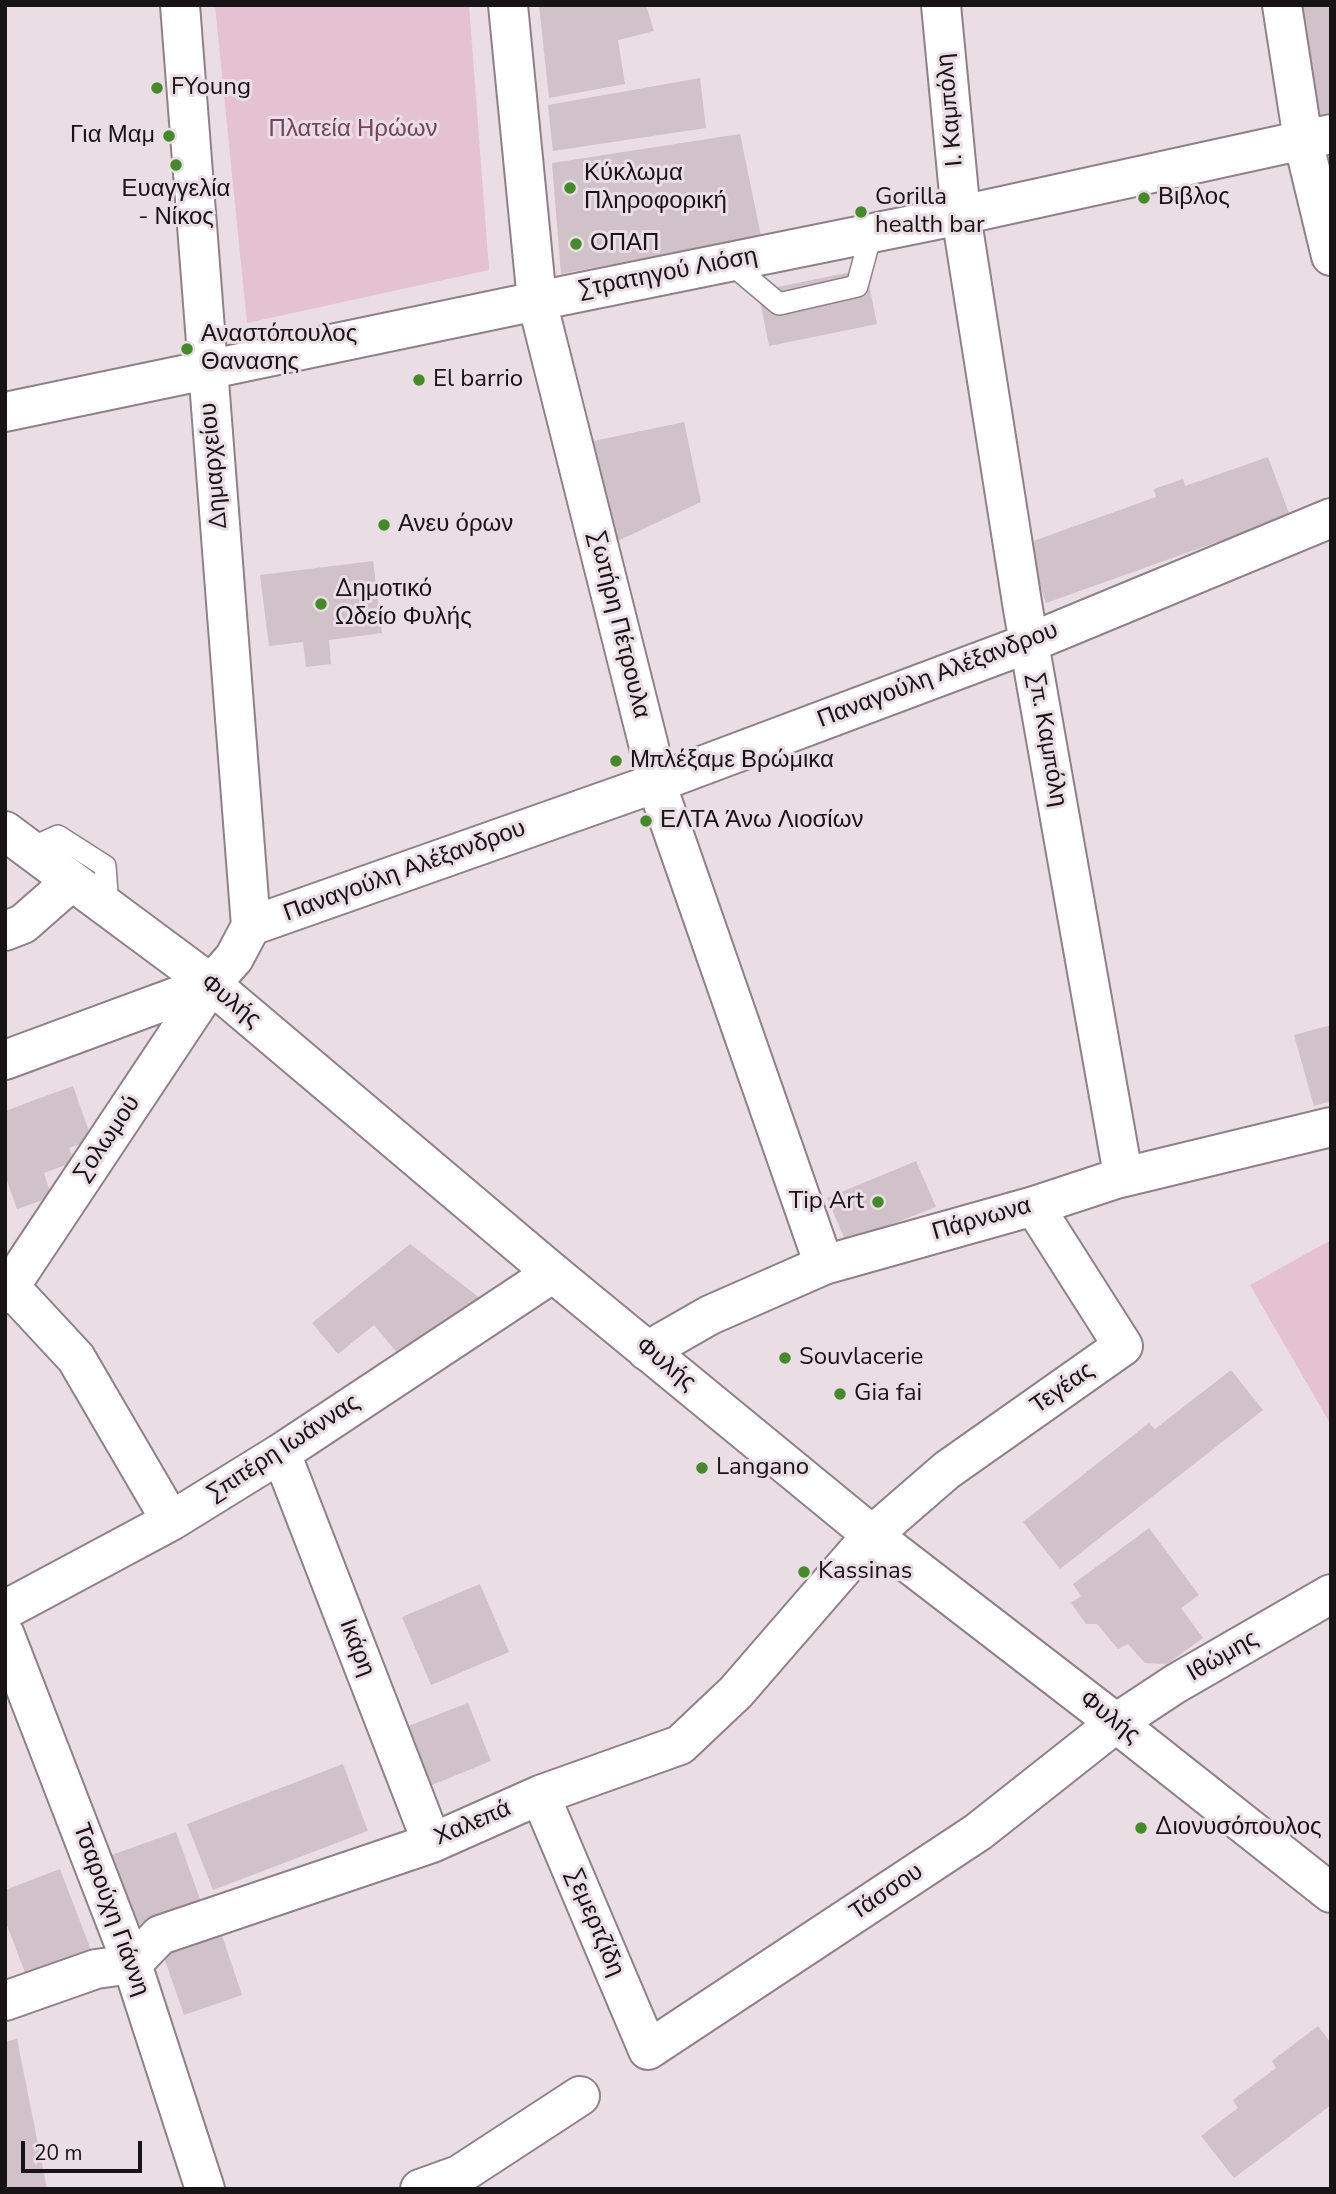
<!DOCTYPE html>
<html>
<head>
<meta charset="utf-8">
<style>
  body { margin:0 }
  #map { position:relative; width:1336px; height:2194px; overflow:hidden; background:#eadde3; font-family:"Nunito Sans",sans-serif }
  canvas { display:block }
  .frame { position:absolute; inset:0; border:7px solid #181315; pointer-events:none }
  .scale { position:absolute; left:21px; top:2141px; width:121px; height:32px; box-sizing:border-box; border:4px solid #181315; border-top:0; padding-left:9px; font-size:21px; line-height:24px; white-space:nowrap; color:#181315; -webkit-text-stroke:5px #eadde3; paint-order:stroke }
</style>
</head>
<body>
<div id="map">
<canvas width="1336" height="2194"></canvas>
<div class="frame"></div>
<div class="scale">20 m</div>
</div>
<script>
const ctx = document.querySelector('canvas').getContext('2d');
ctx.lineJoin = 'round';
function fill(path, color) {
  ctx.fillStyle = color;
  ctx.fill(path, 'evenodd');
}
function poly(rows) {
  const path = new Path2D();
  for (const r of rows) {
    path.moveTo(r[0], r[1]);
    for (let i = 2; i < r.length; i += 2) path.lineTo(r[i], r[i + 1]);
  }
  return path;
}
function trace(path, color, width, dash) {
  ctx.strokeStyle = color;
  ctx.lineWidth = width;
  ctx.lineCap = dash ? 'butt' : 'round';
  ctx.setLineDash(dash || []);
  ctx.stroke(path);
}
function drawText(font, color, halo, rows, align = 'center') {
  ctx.font = font + ' "Nunito Sans",sans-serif';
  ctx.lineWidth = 6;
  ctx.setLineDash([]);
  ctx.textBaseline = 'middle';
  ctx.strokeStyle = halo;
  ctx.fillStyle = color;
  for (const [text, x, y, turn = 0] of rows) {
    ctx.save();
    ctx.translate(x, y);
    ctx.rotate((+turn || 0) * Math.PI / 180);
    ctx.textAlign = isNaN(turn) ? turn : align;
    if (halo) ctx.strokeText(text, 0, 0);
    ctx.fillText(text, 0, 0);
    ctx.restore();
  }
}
fill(poly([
  [215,5,469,5,489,270,247,323],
  [1331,1240,1331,1425,1250,1285]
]), '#e4c2d2');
fill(poly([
  [539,5,646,5,654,31,618,40,625,84,549,98],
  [1301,5,1331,5,1331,112,1314,116],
  [700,78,706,128,553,151,548,105],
  [740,134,761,236,561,274,552,163],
  [866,269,877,324,769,346,758,291],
  [684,422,701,502,611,544,589,442],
  [1268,457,1290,516,1046,603,1025,544,1156,497,1154,489,1183,479,1185,486],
  [373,561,382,633,329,640,331,664,306,667,303,642,269,646,260,575],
  [1331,1025,1331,1101,1314,1106,1294,1035],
  [73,1086,92,1140,69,1148,74,1162,44,1173,52,1197,17,1209,5,1175,5,1111],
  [916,1161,936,1207,846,1242,827,1198],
  [410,1244,485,1302,408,1366,374,1325,338,1354,312,1323],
  [1231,1370,1263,1410,1060,1569,1023,1522,1149,1423,1155,1429],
  [1149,1528,1199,1595,1181,1608,1203,1638,1167,1664,1145,1663,1128,1644,1118,1649,1097,1624,1086,1624,1071,1603,1081,1596,1073,1584],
  [480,1584,509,1652,431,1685,402,1617],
  [468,1703,491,1761,427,1787,403,1728],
  [343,1764,368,1831,213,1890,187,1824],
  [176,1832,201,1902,131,1927,106,1857],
  [60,1869,94,1958,29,1983,5,1920,5,1890],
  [218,1924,242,1995,184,2015,159,1943],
  [1318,2026,1331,2043,1331,2105,1234,2178,1201,2136,1238,2108,1233,2100,1276,2068,1272,2061],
  [17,2039,47,2189,5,2189,5,2042]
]), '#d0c2c8');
const lane = poly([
  [729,262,779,304,857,286,871,234],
  [29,849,58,836,105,866,108,907]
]);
const street = poly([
  [180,5,251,926],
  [508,5,537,301,649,747,656,783,824,1265],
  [941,5,961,215,1023,609,1122,1169,1116,1179],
  [1282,5,1303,140,1331,256],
  [5,412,537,301,961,215,1331,134],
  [5,931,23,924,72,881],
  [211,984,234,958,251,926,656,783,1029,643,1331,518],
  [10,1287,76,1358,171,1521],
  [647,1351,710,1315,824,1265,1034,1206,1116,1179,1331,1127],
  [281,1453,432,1843],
  [5,1610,171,1521,281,1453,553,1273],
  [5,1635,132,1964,205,2189],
  [540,1795,648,2050,978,1832,1116,1723,1175,1684,1331,1594],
  [5,2001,96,1969,132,1964,160,1935,432,1843,540,1795,680,1745,736,1692,872,1535,947,1470,1123,1346,1034,1206],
  [420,2189,459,2175,580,2096]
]);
const secondary = poly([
  [5,1060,211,984],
  [5,1294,211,984]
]);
const primary = poly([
  [5,831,211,984,553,1273,872,1535,1116,1723,1331,1893]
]);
trace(lane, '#8e8187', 24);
trace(street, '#8e8187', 42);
trace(secondary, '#8e8187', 42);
trace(primary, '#8e8187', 42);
trace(lane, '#fff', 21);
trace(street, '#fff', 38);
trace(secondary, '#fff', 38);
trace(primary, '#fff', 38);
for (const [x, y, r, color] of [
  [157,88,7,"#45892c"],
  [169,136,7,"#45892c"],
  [176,165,7,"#45892c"],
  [570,188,7,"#45892c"],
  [1144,198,7,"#45892c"],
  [861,212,7,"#45892c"],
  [576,244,7,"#45892c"],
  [187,349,7,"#45892c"],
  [419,380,7,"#45892c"],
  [384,525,7,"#45892c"],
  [321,604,7,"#45892c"],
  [616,761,7,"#45892c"],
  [646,821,7,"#45892c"],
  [878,1202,7,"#45892c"],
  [785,1358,7,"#45892c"],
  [840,1394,7,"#45892c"],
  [702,1468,7,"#45892c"],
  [804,1572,7,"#45892c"],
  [1141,1828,7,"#45892c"]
]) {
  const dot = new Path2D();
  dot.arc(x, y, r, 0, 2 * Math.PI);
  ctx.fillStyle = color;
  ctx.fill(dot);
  trace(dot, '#eadde3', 2.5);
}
drawText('24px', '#181315', '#eadde3', [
  ["FYoung",171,88],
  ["Για Μαμ",155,136,"right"],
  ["Κύκλωμα",584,174],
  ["Πληροφορική",584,202],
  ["Ευαγγελία",176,190,"center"],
  ["- Νίκος",176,218,"center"],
  ["Gorilla",875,198],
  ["health bar",875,226],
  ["Βιβλος",1158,198],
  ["ΟΠΑΠ",590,244],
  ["Αναστόπουλος",201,335],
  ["Θανασης",201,363],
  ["El barrio",433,380],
  ["Ανευ όρων",398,525],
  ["Δημοτικό",335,590],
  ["Ωδείο Φυλής",335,618],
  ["Μπλέξαμε Βρώμικα",630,761],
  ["ΕΛΤΑ Άνω Λιοσίων",660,821],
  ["Tip Art",864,1202,"right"],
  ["Souvlacerie",799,1358],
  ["Gia fai",854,1394],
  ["Langano",716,1468],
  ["Kassinas",818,1572],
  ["Διονυσόπουλος",1155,1828]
], 'left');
drawText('24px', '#181315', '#eadde3', [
  ["Ι. Καμπόλη",951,110,-95],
  ["Στρατηγού Λιόση",668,274,-11],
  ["Δημαρχείου",215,466,-95],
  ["Σωτήρη Πέτρουλα",618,625,76],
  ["Παναγούλη Αλέξανδρου",938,676,-21],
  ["Σπ. Καμπόλη",1046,740,80],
  ["Παναγούλη Αλέξανδρου",405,872,-20],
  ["Φυλής",230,1002,39],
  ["Σολωμού",108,1139,-56],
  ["Πάρνωνα",982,1220,-16],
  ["Φυλής",665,1365,39],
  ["Τεγέας",1063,1389,-35],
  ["Σπιτέρη Ιωάννας",284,1449,-33],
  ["Ικάρη",356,1648,69],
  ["Ιθώμης",1223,1657,-30],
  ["Φυλής",1109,1718,38],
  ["Χαλεπά",473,1824,-23],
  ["Τάσσου",887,1893,-34],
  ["Τσαρούχη Γιάννη",110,1910,70],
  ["Σεμερτζίδη",594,1923,67]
]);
drawText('24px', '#75435d', '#eadde3', [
  ["Πλατεία Ηρώων",353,130]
]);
</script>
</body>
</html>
